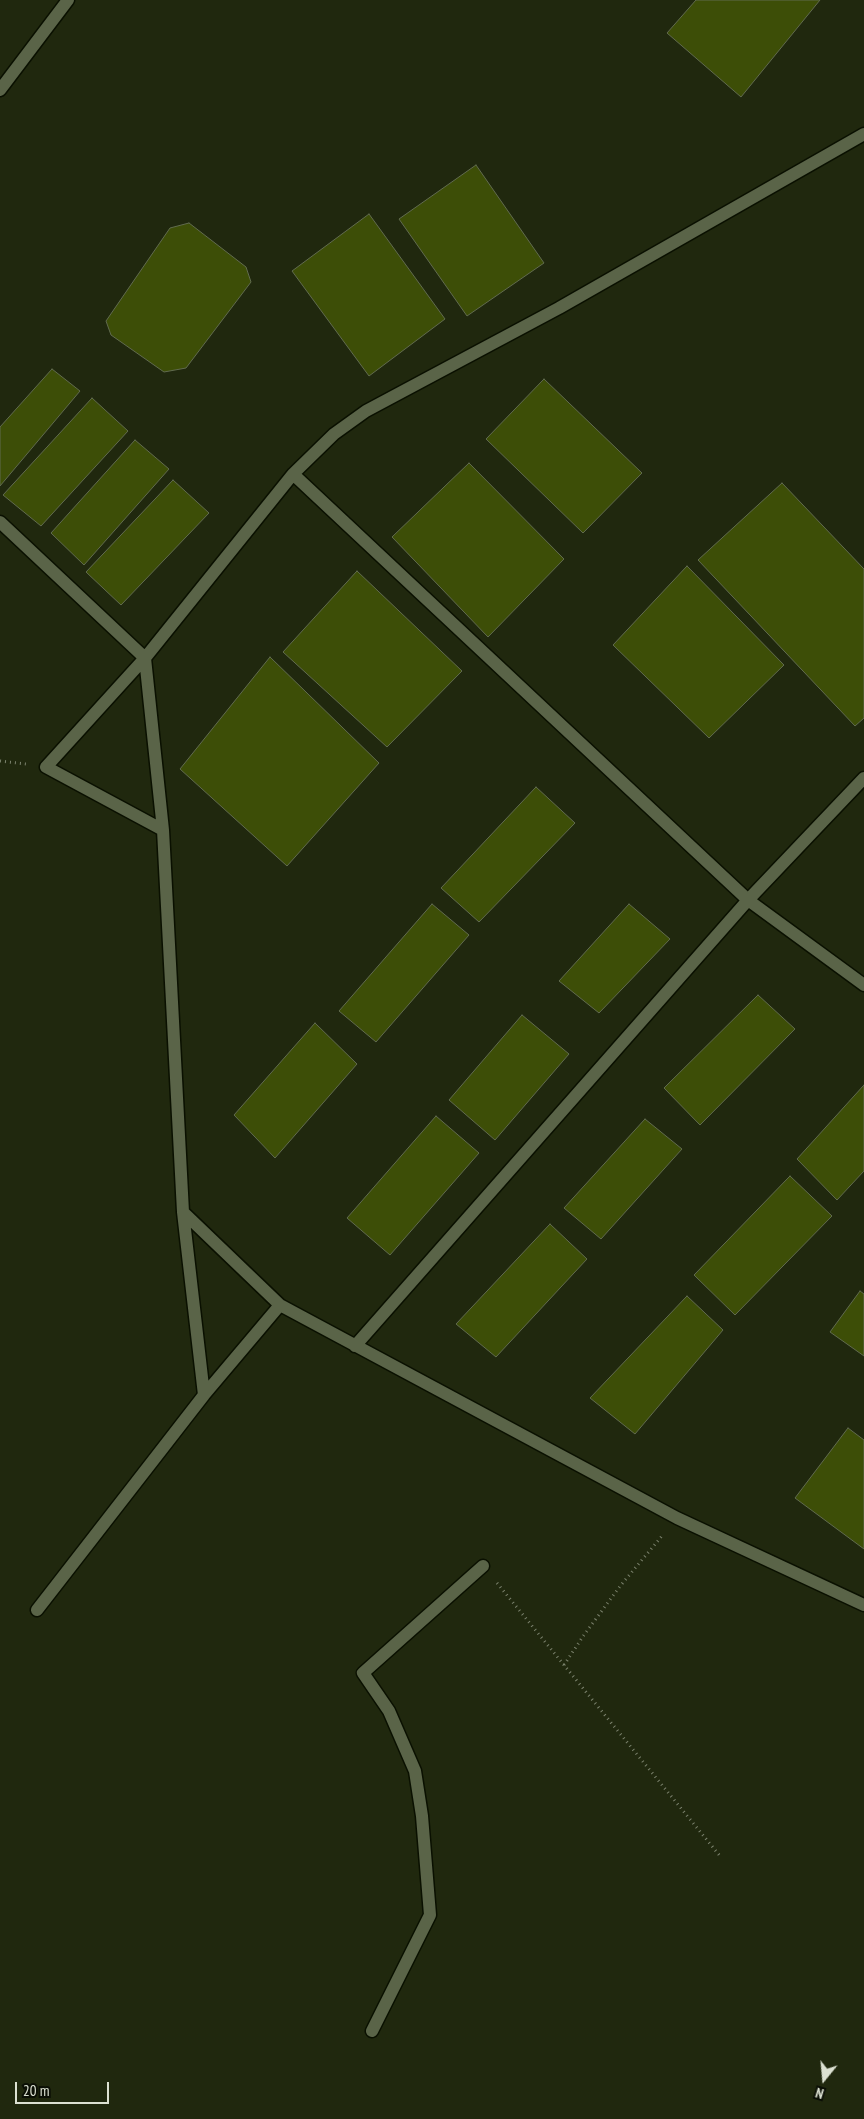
<!DOCTYPE html>
<html>
<head>
<meta charset="utf-8">
<style>
  body { margin:0 }
  #map { position:relative; width:864px; height:2119px; overflow:hidden; background:#20280e; font-family:"PT Sans Narrow",sans-serif }
  canvas { display:block }
  .north { position:absolute; left:799px; top:2054px; width:50px; height:50px; -webkit-text-stroke:4px #0b0f05; paint-order:stroke; rotate:197deg; font-size:14px; font-weight:700; line-height:20px; text-align:center; color:#dce1d2 }
  .north::after { content:''; display:block; margin:auto; width:18px; height:22px; background:#dce1d2; clip-path:polygon(50% 0,100% 100%,50% 72%,0 100%) }
  .scale { position:absolute; left:15px; top:2082px; width:94px; height:22px; box-sizing:border-box; border:2px solid #dce1d2; border-top:0; padding-left:6px; font-size:15px; line-height:18px; white-space:nowrap; color:#dce1d2; -webkit-text-stroke:4px #0b0f05; paint-order:stroke }
</style>
</head>
<body>
<div id="map">
<canvas width="864" height="2119"></canvas>
<div class="north">N</div>
<div class="scale">20 m</div>
</div>
<script>
const ctx = document.querySelector('canvas').getContext('2d');
ctx.lineJoin = 'round';
function fill(path, color) {
  ctx.fillStyle = color;
  ctx.fill(path, 'evenodd');
}
function poly(rows) {
  const path = new Path2D();
  for (const r of rows) {
    path.moveTo(r[0], r[1]);
    for (let i = 2; i < r.length; i += 2) path.lineTo(r[i], r[i + 1]);
  }
  return path;
}
function trace(path, color, width, dash) {
  ctx.strokeStyle = color;
  ctx.lineWidth = width;
  ctx.lineCap = dash ? 'butt' : 'round';
  ctx.setLineDash(dash || []);
  ctx.stroke(path);
}
const building = poly([
  [696,0,820,0,741,97,667,33,696,0],
  [476,165,544,263,467,316,399,219,476,165],
  [369,214,445,319,369,376,292,271,369,214],
  [189,223,246,267,251,282,186,368,164,372,111,335,106,321,170,228,189,223],
  [52,369,80,391,0,486,0,427,52,369],
  [544,379,642,473,583,533,486,439,544,379],
  [92,398,128,431,41,526,3,495,92,398],
  [135,440,169,469,84,565,51,533,135,440],
  [469,463,564,559,488,637,392,537,469,463],
  [173,480,209,513,121,605,86,572,173,480],
  [782,483,864,569,864,718,855,726,698,560,782,483],
  [687,566,784,665,709,738,613,645,687,566],
  [357,571,462,671,387,747,283,652,357,571],
  [270,657,379,763,287,866,180,769,270,657],
  [536,787,575,823,479,922,441,888,536,787],
  [432,904,469,935,376,1042,339,1011,432,904],
  [629,904,670,939,599,1013,559,981,629,904],
  [758,995,795,1029,700,1125,664,1088,758,995],
  [522,1015,569,1054,495,1140,449,1100,522,1015],
  [315,1023,357,1064,275,1158,234,1115,315,1023],
  [864,1085,864,1171,837,1200,797,1159,864,1085],
  [436,1116,479,1153,390,1255,347,1218,436,1116],
  [645,1119,682,1149,601,1239,564,1208,645,1119],
  [790,1176,832,1216,735,1315,694,1275,790,1176],
  [550,1224,587,1259,496,1357,456,1324,550,1224],
  [860,1291,864,1294,864,1356,830,1332,860,1291],
  [687,1296,723,1330,635,1434,590,1398,687,1296],
  [848,1428,864,1440,864,1549,795,1498,848,1428]
]);
fill(building, '#3d4e07');
trace(building, '#616b4f', 1);
const lane = poly([
  [0,90,68,0],
  [293,474,748,900,864,778],
  [0,522,145,658,163,830,183,1212,204,1395],
  [163,830,46,767,145,658,293,474,334,434,366,411,559,308,864,134],
  [183,1212,280,1305],
  [355,1346,748,900,864,985],
  [37,1610,204,1395,280,1305,677,1518,864,1605],
  [372,2031,430,1915,422,1816,415,1771,389,1711,363,1673,483,1566]
]);
trace(lane, '#0a1000', 15);
trace(poly([
  [0,761,26,764],
  [497,1583,720,1856],
  [564,1665,584,1635,621,1585,662,1536]
]), '#7c836e', 3, [1, 4]);
trace(lane, '#5a6448', 12);
</script>
</body>
</html>
